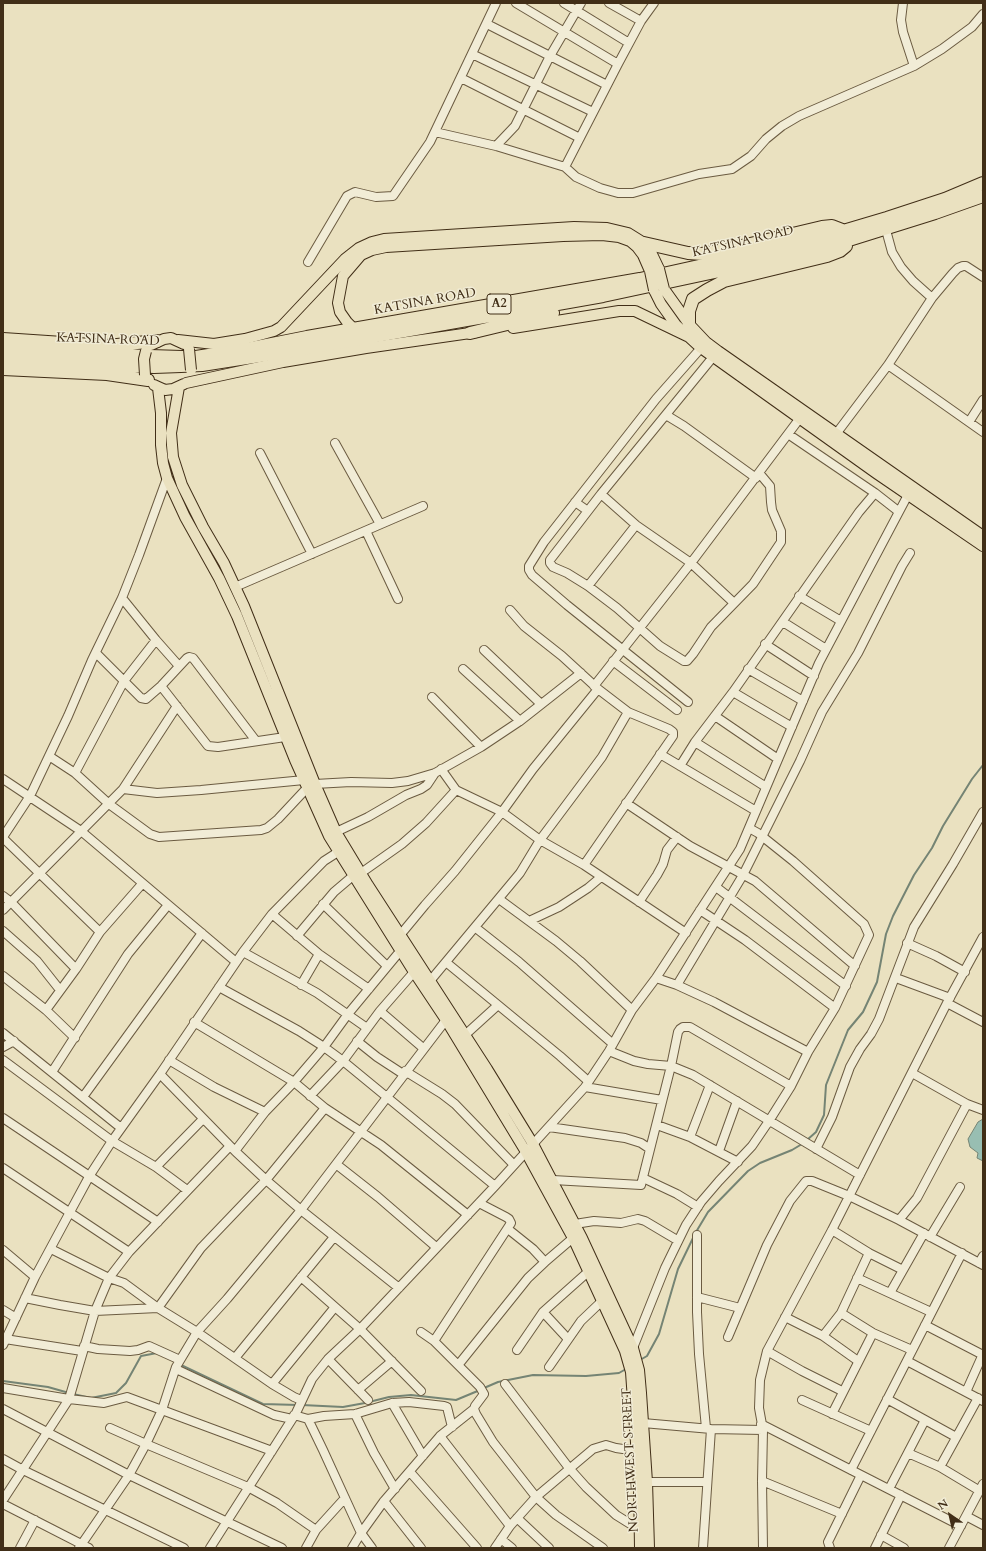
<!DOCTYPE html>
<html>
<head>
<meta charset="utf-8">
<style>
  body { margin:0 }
  #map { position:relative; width:986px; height:1551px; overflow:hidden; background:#eae1c0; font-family:Cardo,serif }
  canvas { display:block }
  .frame { position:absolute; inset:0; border:4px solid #412e17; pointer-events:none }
  .north { position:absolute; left:930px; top:1495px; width:40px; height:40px; -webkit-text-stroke:3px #f1ecd6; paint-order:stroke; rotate:326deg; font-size:11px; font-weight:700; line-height:16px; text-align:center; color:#412e17 }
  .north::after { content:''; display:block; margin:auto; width:14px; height:18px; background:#412e17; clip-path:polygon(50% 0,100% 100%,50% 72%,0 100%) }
</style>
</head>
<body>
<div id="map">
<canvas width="986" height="1551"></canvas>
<div class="frame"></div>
<div class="north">N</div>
</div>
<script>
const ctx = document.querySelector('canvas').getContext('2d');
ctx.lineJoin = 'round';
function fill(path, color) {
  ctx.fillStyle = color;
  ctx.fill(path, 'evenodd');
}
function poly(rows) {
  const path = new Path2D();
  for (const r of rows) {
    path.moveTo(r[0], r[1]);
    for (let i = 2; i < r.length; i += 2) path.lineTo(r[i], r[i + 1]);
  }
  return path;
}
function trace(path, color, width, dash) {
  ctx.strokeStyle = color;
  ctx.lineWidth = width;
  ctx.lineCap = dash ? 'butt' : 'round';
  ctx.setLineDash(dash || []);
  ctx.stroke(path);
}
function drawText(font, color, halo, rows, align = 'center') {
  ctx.font = font + ' Cardo,serif';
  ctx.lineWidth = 3;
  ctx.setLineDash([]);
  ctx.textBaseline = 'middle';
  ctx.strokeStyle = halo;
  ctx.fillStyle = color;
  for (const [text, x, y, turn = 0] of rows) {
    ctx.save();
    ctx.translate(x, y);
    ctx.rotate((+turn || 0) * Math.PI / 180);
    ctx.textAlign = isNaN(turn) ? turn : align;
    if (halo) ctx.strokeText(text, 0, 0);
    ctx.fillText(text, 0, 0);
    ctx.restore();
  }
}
const water = poly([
  [983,1119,983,1161,977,1158,978,1153,970,1147,968,1139,978,1122,983,1119]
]);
fill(water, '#98beb2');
trace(water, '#758474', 1);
trace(poly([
  [807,1140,816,1132,824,1115,826,1085,848,1030,863,1012,877,982,886,934,893,916,914,875,932,848,943,826,972,779,983,765],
  [696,1232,708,1212,748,1171,760,1163,792,1150,802,1144],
  [640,1360,647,1356,659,1334,678,1269,694,1236],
  [181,1365,263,1404,298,1405],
  [3,1381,48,1387,69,1393],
  [484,1388,498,1382,533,1375,586,1376,619,1373,626,1369],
  [73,1394,91,1398,116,1393,126,1383,141,1356,157,1353],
  [302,1405,343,1407,365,1403,389,1397,411,1395,456,1400,480,1390]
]), '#758474', 2);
const minor = poly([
  [516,3,618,64],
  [564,3,629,43],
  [609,3,641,21],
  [903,3,901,20,903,32,914,66],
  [487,24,607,85],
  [472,54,593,112],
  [461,78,580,138],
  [435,132,496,146,565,167,576,177,600,188,618,193,633,193,699,174,732,169,751,156,766,139,782,126,799,116,914,66,942,49,972,27,983,14],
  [496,146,515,126,550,56,581,3],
  [565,167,618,64,641,21,654,3],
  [886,230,892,252,901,267,913,281,932,298],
  [308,262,347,196,355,192,376,197,393,196,430,142,496,3],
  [713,357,601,494,550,560,550,563,553,567,567,573,588,586,617,608,660,646,684,661,687,661,693,654,711,627,753,584,781,542,781,531,772,510,771,502,770,486,760,474],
  [888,365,983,432],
  [666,415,684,426,756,478],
  [969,422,983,400],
  [788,434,875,493,898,511],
  [836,434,888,365,932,298,953,273,958,268,963,266,966,266,983,277],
  [335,443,380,524],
  [260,453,312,554],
  [601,494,636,525,691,563,734,603],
  [575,502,588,511],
  [366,531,398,599],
  [588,586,636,525],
  [235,587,423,506],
  [799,596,841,621],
  [122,598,156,640,179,666],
  [510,610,524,626,562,656,598,689,628,712,669,729,673,732,673,736,584,865],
  [783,622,826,649],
  [156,640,124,681,141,698,146,699,161,686,187,658,189,657,193,658,256,741],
  [765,644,814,676],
  [484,650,541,704],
  [613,661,677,710],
  [463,669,520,721],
  [748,669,803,701],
  [161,686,208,746,218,747,285,737],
  [594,686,691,563,800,418],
  [733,692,792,727],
  [432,697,481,747],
  [688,702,567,605,532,575,529,570,529,566,544,542,656,399,701,348],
  [715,716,778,759],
  [695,742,766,787],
  [660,754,756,811],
  [49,756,75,773,109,804,150,834,159,837,261,830,267,828,278,819,307,788],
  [680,766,695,742,733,692,859,512,875,493],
  [441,769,456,790,502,812,540,840,584,865,686,933],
  [75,773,124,681,96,653],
  [3,779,81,831,236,962],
  [315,784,351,782,392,783,408,781,435,773,481,747,520,721,581,673],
  [123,789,157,793,201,790,304,780],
  [626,803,690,846,755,881,855,966],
  [336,832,368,817,406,795,421,789,427,785,435,773],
  [3,837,30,796,68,716,92,660,122,598,139,555,167,478],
  [3,838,100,932],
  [361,873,402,844,426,823,456,790],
  [716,887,846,986],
  [3,896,11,902,76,969,46,1010],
  [499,899,556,941,580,961,632,1010],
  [639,902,657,875,663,864,667,850,677,837],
  [323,904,387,966],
  [3,910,123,789,177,706],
  [700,910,745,940,835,1008],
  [272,914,319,954,369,989],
  [529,921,559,907,588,888,601,877],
  [476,928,519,962,613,1044],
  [3,931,37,961,60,990],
  [401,934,425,905,455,871,502,812,533,769,598,689],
  [297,936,334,892,354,875],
  [907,943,936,956,965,972],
  [243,952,317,993,367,1028],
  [447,963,560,1056,588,1081],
  [76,969,100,932,142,884],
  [3,976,46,1010,75,1038],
  [656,978,677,985,714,1002,808,1052],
  [896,978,950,998],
  [430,981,520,873,540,840,602,757,628,712],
  [301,985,319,954],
  [677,985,743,875,800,761,822,712,858,653,902,566,910,553],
  [219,987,299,1031,324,1047,343,1061,495,1186],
  [947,1003,983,1022],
  [380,1011,423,1048],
  [194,1022,294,1082,325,1108,381,1145,468,1215],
  [3,1033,121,1128],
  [465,1035,498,1005],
  [357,1041,377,1057,403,1074],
  [3,1047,14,1041],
  [609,1051,634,1061,648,1064,671,1066,693,1075,860,1175],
  [3,1060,112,1141,156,1167,187,1190],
  [169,1060,214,1087,265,1112],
  [405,1071,442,1094,455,1104,514,1165],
  [52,1072,128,954,168,905],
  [912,1073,967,1104,983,1110],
  [160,1074,235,1151,266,1180,301,1210,399,1288],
  [585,1087,662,1100],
  [310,1096,343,1061,380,1011,414,972],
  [83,1097,202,933],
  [3,1118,158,1222],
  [657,1125,690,1137,738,1162],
  [549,1127,625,1138,641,1143,650,1149],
  [690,1137,710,1085],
  [816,1149,832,1117,850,1067,860,1049,871,1034,879,1019,914,927,953,864,983,812],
  [235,1151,265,1112,294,1082,324,1047,348,1014,401,950],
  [719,1151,737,1101],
  [336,1164,378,1197,436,1247],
  [156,1167,203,1119],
  [3,1168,129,1252],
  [643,1178,677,1194,698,1207],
  [553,1180,641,1185,671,1066,678,1032,680,1029,683,1027,690,1027,791,1086],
  [899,1220,917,1198,967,1104],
  [575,1224,594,1221,621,1223,638,1219,645,1221,677,1240],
  [508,1229,533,1249,545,1262],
  [832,1230,869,1253,903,1270],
  [697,1235,697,1312,699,1354,706,1428],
  [930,1237,960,1187],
  [51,1249,109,1278,124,1283,158,1308,197,1332,272,1384,294,1397,301,1400],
  [3,1250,35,1277],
  [979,1263,983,1256],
  [301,1277,360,1329,421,1391],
  [857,1278,931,1312],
  [890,1293,924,1233],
  [697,1297,740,1308],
  [25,1298,60,1305,95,1311,158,1308],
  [158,1308,201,1248,266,1180,325,1108],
  [3,1310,16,1318],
  [543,1312,568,1339],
  [841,1313,873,1333,912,1350],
  [785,1317,823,1336,858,1361],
  [925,1325,983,1355],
  [421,1332,434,1341,480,1387,484,1394,475,1406,474,1409,476,1414,493,1442,536,1497,556,1515,603,1548],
  [823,1336,841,1313,869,1253],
  [728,1337,767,1245,790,1201,806,1181,812,1181,849,1196,899,1220,983,1265],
  [5,1339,82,1351],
  [434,1341,511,1223,509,1219,506,1217,479,1203],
  [3,1345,35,1277,70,1212,90,1175,112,1141,160,1074,243,952,272,914,324,861,338,852],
  [84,1346,98,1349,130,1351,138,1350,149,1346,180,1360],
  [633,1348,665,1268,686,1225,701,1202,719,1181,752,1146,769,1121,791,1086,808,1052,835,1008,869,935,864,924,793,861,758,833,749,828],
  [517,1350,543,1312,589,1271],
  [767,1351,802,1371,842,1391],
  [235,1358,334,1237],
  [328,1359,368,1400],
  [907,1361,983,1401],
  [459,1364,528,1278,545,1262,573,1238],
  [549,1367,581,1321,602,1301],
  [176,1369,274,1415,292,1419],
  [272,1384,335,1307],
  [505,1384,569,1468,586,1487,616,1515,640,1530],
  [3,1388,69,1399,104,1403,127,1397,272,1451],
  [358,1390,392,1361],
  [966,1392,983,1354],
  [887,1399,956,1437],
  [802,1400,871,1431],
  [392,1403,423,1456],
  [3,1409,129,1475,282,1548],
  [355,1414,374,1453,395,1489],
  [832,1414,873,1333],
  [294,1415,308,1419,323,1450,361,1533,372,1548],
  [308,1419,324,1416,355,1414,392,1403,409,1402,444,1406,447,1407,452,1427],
  [643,1423,711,1429,763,1430],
  [761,1424,961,1526],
  [110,1428,146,1444,248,1487,277,1503,316,1530],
  [440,1436,510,1526],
  [908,1453,940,1467,980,1491],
  [3,1459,23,1470,184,1548],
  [940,1467,978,1398],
  [851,1470,962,1253],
  [410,1472,477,1548],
  [762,1481,842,1514],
  [647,1482,707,1482],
  [889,1489,925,1420],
  [3,1500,69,1399,95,1311,109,1278,129,1252,230,1146],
  [384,1501,421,1548],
  [3,1504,89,1548],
  [966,1516,983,1525],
  [517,1518,549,1548],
  [881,1535,904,1548],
  [501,1539,512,1548],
  [20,1548,35,1520],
  [79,1548,129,1475,146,1444,162,1410,176,1367,197,1332,227,1299,301,1210,446,1020],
  [210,1548,296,1413,312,1379,328,1359,360,1329,495,1186,585,1087,609,1051,632,1010,656,978,740,849,819,663,910,491],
  [306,1548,316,1530,345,1498],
  [352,1548,361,1533,384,1501,440,1436,474,1409],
  [495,1548,510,1526,536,1497,593,1449,606,1445,616,1448,637,1451],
  [703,1548,711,1429],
  [763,1548,762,1481,763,1430,759,1408,760,1380,767,1351,832,1230,947,1003,983,937],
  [830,1548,828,1542,861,1475],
  [875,1548,901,1495],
  [949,1548,983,1484]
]);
const major = poly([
  [664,289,689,324,706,342,718,351,983,536],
  [654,290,661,304,676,325,701,348,876,473,983,546],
  [513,328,619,311,635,311,687,336],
  [354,329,347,322,340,312,338,303,343,276,361,255,372,250,386,247,563,236,602,235,619,237,630,241,637,247,643,255,650,271],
  [178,340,214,344,245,339,274,331,281,327,345,259,359,248,372,242,384,239,574,227,607,228,628,233,644,243,650,250,659,269],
  [151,345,164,339,171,338,184,344],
  [186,383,283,362,366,348,477,332],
  [154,385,165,390,173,389,184,384],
  [179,387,171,433,173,457,182,485,203,527,224,563,244,606,315,784,336,832,368,885,487,1069,533,1144,582,1238,633,1348,639,1370,641,1393,647,1482,649,1548],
  [158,388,161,413,161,445,163,463,167,478,185,517,219,578,237,616,295,760,329,836,414,972,446,1020,526,1152,573,1238,625,1351,631,1372,639,1485,640,1548]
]);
const highway = poly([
  [644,243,688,253,703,254,725,250,822,227,832,226,845,231],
  [689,324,689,311,693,299,707,290,724,281,827,256,840,251,846,246],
  [470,333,553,313],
  [3,339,107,346,157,341],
  [3,349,53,353,182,357,196,357,247,349,307,337,640,279,771,250,823,237,887,218,945,199,983,183],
  [3,358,154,367,181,366,202,365,291,351,603,296,729,269,836,244,935,213,983,196],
  [3,369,107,374,148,380]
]);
trace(minor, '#6b5b41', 10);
trace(major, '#412e17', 12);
trace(highway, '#412e17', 14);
trace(minor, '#f1ecd6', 8);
trace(major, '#eae1c0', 10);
trace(highway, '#eae1c0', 12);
const majorBridge = poly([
  [659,269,664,289],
  [650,271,654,290],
  [189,349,191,370],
  [145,375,144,359,146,351]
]);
trace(majorBridge, '#412e17', 12, []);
trace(majorBridge, '#eae1c0', 10);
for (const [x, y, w] of [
  [499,304,24]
]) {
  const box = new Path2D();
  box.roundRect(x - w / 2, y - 10, w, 20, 3);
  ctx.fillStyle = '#f1ecd6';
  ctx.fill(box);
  trace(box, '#412e17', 1);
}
drawText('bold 12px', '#412e17', null, [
  ["A2",499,304]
]);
drawText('13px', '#412e17', '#f1ecd6', [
  ["KATSINA ROAD",743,242,-13],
  ["KATSINA ROAD",425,302,-10],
  ["KATSINA ROAD",108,340,2],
  ["NORTHWEST STREET",631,1460,-93]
]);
</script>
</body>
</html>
